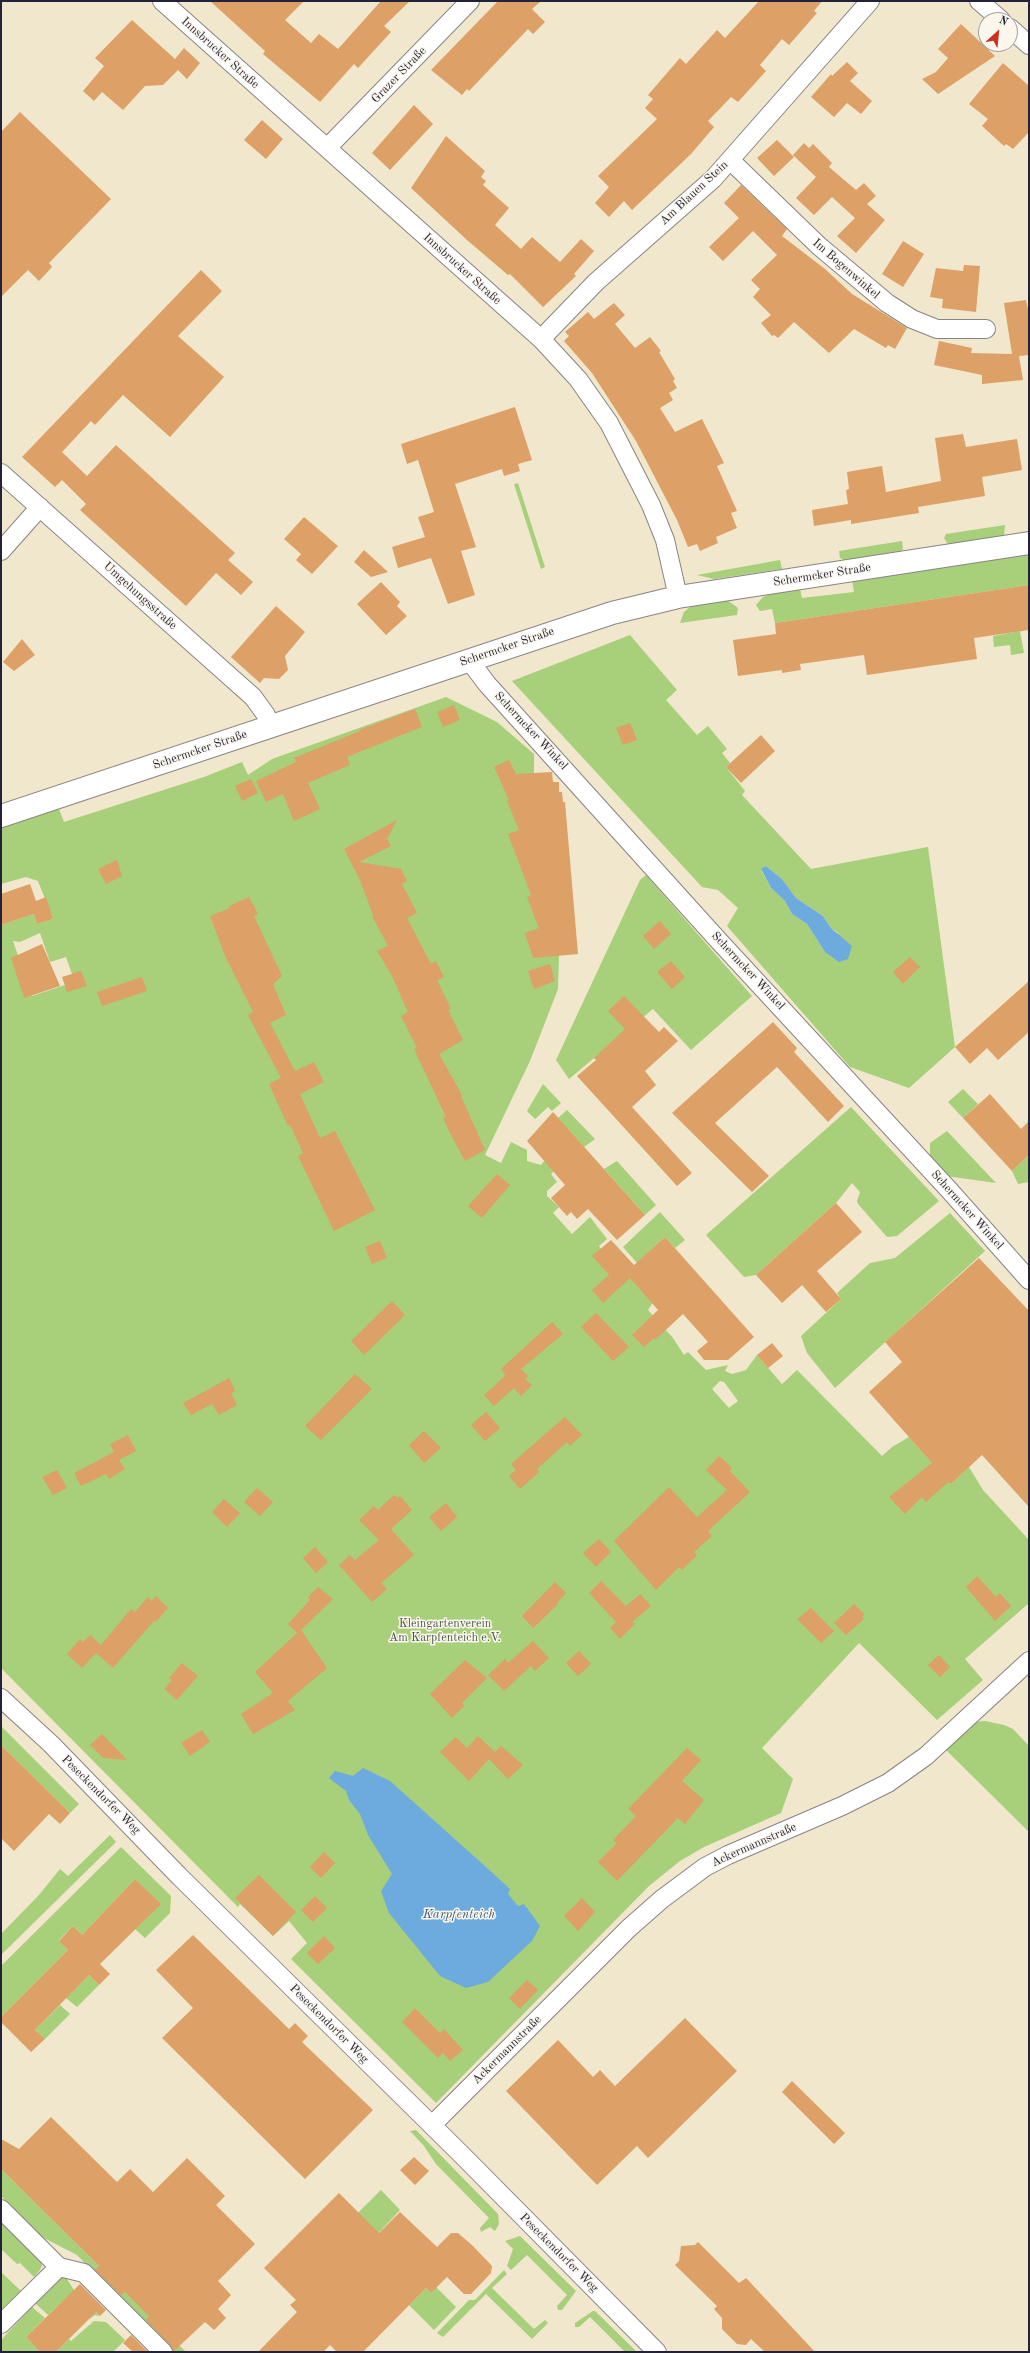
<!DOCTYPE html>
<html>
<head>
<meta charset="utf-8">
<style>
  body { margin:0 }
  #map { position:relative; width:1030px; height:2353px; overflow:hidden; background:#f0e7cc; font-family:"Old Standard TT",serif }
  canvas { display:block }
  .frame { position:absolute; inset:0; border:2px solid #22223b; pointer-events:none }
  .north { position:absolute; left:978px; top:12px; width:40px; height:40px; box-sizing:border-box; background:#fbf7ec; border:1px solid #a4a2a5; border-radius:50%; rotate:27deg; font-size:11px; font-weight:700; line-height:16px; text-align:center; color:#22223b }
  .north::after { content:''; display:block; margin:auto; width:14px; height:18px; background:#c8321e; clip-path:polygon(50% 0,100% 100%,50% 72%,0 100%) }
</style>
</head>
<body>
<div id="map">
<canvas width="1030" height="2353"></canvas>
<div class="frame"></div>
<div class="north">N</div>
</div>
<script>
const ctx = document.querySelector('canvas').getContext('2d');
ctx.lineJoin = 'round';
function fill(path, color) {
  ctx.fillStyle = color;
  ctx.fill(path, 'evenodd');
}
function poly(rows) {
  const path = new Path2D();
  for (const r of rows) {
    path.moveTo(r[0], r[1]);
    for (let i = 2; i < r.length; i += 2) path.lineTo(r[i], r[i + 1]);
  }
  return path;
}
function trace(path, color, width, dash) {
  ctx.strokeStyle = color;
  ctx.lineWidth = width;
  ctx.lineCap = dash ? 'butt' : 'round';
  ctx.setLineDash(dash || []);
  ctx.stroke(path);
}
function drawText(font, color, halo, rows, align = 'center') {
  ctx.font = font + ' "Old Standard TT",serif';
  ctx.lineWidth = 3;
  ctx.setLineDash([]);
  ctx.textBaseline = 'middle';
  ctx.strokeStyle = halo;
  ctx.fillStyle = color;
  for (const [text, x, y, turn = 0] of rows) {
    ctx.save();
    ctx.translate(x, y);
    ctx.rotate((+turn || 0) * Math.PI / 180);
    ctx.textAlign = isNaN(turn) ? turn : align;
    if (halo) ctx.strokeText(text, 0, 0);
    ctx.fillText(text, 0, 0);
    ctx.restore();
  }
}
fill(poly([
  [518,483,545,567,541,569,514,484],
  [1005,525,1004,536,948,544,944,538,946,534],
  [902,541,903,549,901,551,844,560,840,558,839,551],
  [1029,553,1029,585,775,623,772,609,760,611,756,605,763,597,772,593,800,589,802,598,854,592,852,580],
  [780,560,782,569,714,579,697,575],
  [727,600,738,608,737,615,680,623,684,612,690,607],
  [1020,631,1024,653,1011,655,1010,645,994,647,993,636],
  [630,635,677,690,666,700,697,735,708,726,727,749,722,753,730,763,726,767,745,791,742,795,811,869,928,847,955,1047,909,1088,850,1067,727,926,738,908,718,890,702,887,512,681],
  [766,866,782,879,796,898,823,916,831,928,838,933,825,952,807,924,792,914,785,901,771,888,761,870],
  [446,697,497,722,534,754,534,773,546,804,559,956,558,989,530,1061,485,1155,501,1163,511,1142,527,1150,527,1161,541,1165,545,1160,554,1171,551,1174,557,1182,547,1191,547,1196,559,1207,553,1213,572,1234,590,1217,607,1239,599,1246,601,1249,593,1256,617,1284,637,1263,623,1247,660,1212,685,1240,675,1248,665,1237,637,1263,661,1290,648,1310,673,1338,684,1355,688,1352,706,1370,728,1365,725,1371,732,1374,746,1370,757,1355,782,1384,797,1370,882,1456,892,1447,909,1437,951,1484,969,1467,983,1490,1029,1540,1029,1603,965,1659,983,1680,937,1720,859,1643,762,1748,793,1779,781,1813,704,1847,680,1861,649,1886,436,2103,291,1959,307,1943,289,1921,273,1936,240,1904,238,1907,1,1668,1,925,34,914,37,924,53,919,38,881,26,877,1,884,1,828,59,809,64,822,204,777,242,762,248,775,272,759],
  [40,933,50,962,66,957,72,974,65,985,32,996,13,941,20,942],
  [720,1381,724,1382,738,1401,729,1408,712,1389],
  [646,875,752,996,691,1050,653,1009,569,1079,556,1060,640,880],
  [543,1084,561,1103,552,1111,548,1107,535,1119,527,1111],
  [963,1089,978,1104,963,1118,948,1102],
  [851,1107,939,1201,897,1236,887,1237,858,1204,857,1201,860,1192,852,1183,836,1203,756,1275,744,1277,706,1235],
  [567,1110,595,1139,584,1147,558,1118],
  [947,1131,996,1183,946,1176,930,1158,930,1143],
  [1029,1155,1029,1182,1018,1184,1012,1171],
  [617,1161,656,1205,645,1215,604,1169],
  [950,1213,985,1251,835,1388,807,1353,801,1336,841,1299,837,1293,870,1263,895,1258],
  [985,1721,1004,1725,1013,1729,1029,1746,1029,1832,944,1748,974,1722],
  [1,1726,79,1804,70,1813,1,1745],
  [110,1835,116,1842,1,1955,1,1934,39,1895,60,1869,68,1876],
  [121,1847,171,1896,170,1913,145,1938,135,1929,160,1904,135,1879,82,1935,73,1926,59,1940,68,1950,1,2017,1,1966],
  [89,1975,99,1985,77,2007,66,1998],
  [60,2005,70,2014,45,2039,35,2030],
  [416,2130,498,2214,499,2224,495,2231,490,2227,481,2232,480,2228,489,2218,436,2164,424,2146,410,2131],
  [1,2169,181,2347,186,2352,172,2352,77,2255,42,2237,1,2196],
  [381,2190,400,2210,373,2239,290,2280],
  [5,2222,39,2258,42,2265,40,2270,34,2277,20,2263,17,2264,1,2249,1,2226],
  [520,2236,576,2291,562,2310,558,2310,557,2306,567,2295,527,2255,511,2270,507,2266,513,2249,505,2241],
  [504,2270,507,2274,492,2288,534,2329,545,2320,548,2323,532,2339,486,2294,443,2337,437,2333,469,2300,475,2300],
  [1,2272,21,2291,1,2310],
  [65,2276,74,2290,100,2316,95,2315,89,2319,67,2297,48,2315,35,2303,51,2289,55,2279],
  [436,2287,456,2307,434,2330,409,2305,426,2288,431,2293],
  [32,2307,45,2318,26,2337,40,2352,1,2352,1,2340],
  [593,2311,595,2311,637,2352,625,2352,590,2317,579,2327,575,2327,575,2323],
  [94,2321,106,2322,125,2340,113,2352,56,2352,69,2339,71,2341]
]), '#a8cf7a');
fill(poly([
  [766,866,782,879,796,898,823,916,831,928,852,946,848,959,839,962,825,952,807,924,792,914,785,901,771,888,761,869],
  [363,1768,390,1781,486,1867,510,1889,508,1894,518,1906,524,1904,540,1926,532,1941,488,1982,466,1988,440,1976,389,1913,381,1891,392,1874,368,1835,360,1814,349,1800,346,1791,329,1778,335,1771,353,1776]
]), '#6dabdf');
fill(poly([
  [210,1,304,1,285,20,311,43,319,34,338,49,381,1,410,1,384,26,391,32,358,68,354,64,320,102,263,54,265,51],
  [498,1,541,1,532,9,545,22,533,34,528,29,469,91,467,89,462,95,431,70],
  [759,1,822,1,814,11,817,13,789,45,782,39,760,65,766,71,738,102,731,97,708,121,714,127,691,154,632,210,624,201,609,217,595,203,609,187,598,176,657,119,645,108,653,99,648,95,680,58,686,64,717,30,725,38],
  [132,20,175,59,184,48,200,63,187,79,178,70,163,85,145,86,123,110,102,92,94,101,83,91,104,66,95,58],
  [961,24,995,56,938,94,922,79,936,72,948,58,938,49],
  [847,62,858,73,850,81,872,101,861,114,847,103,834,117,811,97,831,74,832,76],
  [1003,63,1029,86,1029,132,1013,149,1006,144,1004,146,982,126,988,119,969,104],
  [414,105,433,124,390,170,372,153],
  [20,112,111,199,49,263,52,267,39,281,28,270,1,297,1,132],
  [262,120,283,139,266,159,244,140],
  [446,136,485,171,481,177,486,181,483,185,509,208,495,225,521,249,532,237,560,262,581,239,594,251,574,274,576,276,543,307,510,274,508,275,467,240,411,188],
  [777,140,794,157,774,176,757,158],
  [804,143,809,148,813,144,832,163,829,167,856,190,864,183,876,196,867,204,885,220,856,253,837,236,855,218,832,197,814,215,796,198,816,177,793,155],
  [741,185,787,229,782,236,825,269,852,294,907,328,895,349,888,345,886,348,854,329,829,353,794,322,778,338,774,335,772,336,761,323,771,315,753,297,760,289,751,280,777,255,753,231,723,261,709,247,739,218,724,203],
  [903,241,924,254,903,287,882,274],
  [964,265,980,266,976,312,942,308,943,299,930,297,936,268,963,271],
  [201,270,222,291,178,336,224,377,170,437,123,395,95,425,91,421,62,452,87,476,116,445,235,553,228,560,253,582,241,595,216,573,186,606,80,510,86,504,62,480,55,487,22,457],
  [1026,300,1029,314,1029,355,1019,356,1023,380,982,384,982,375,934,365,939,341,972,348,971,353,1012,354,1004,303],
  [614,303,625,315,615,324,635,348,650,337,661,351,659,352,675,379,673,381,677,388,669,393,673,400,660,408,675,432,702,419,724,463,717,466,737,511,731,513,737,528,716,537,718,543,700,551,697,544,688,547,677,520,636,441,592,373,564,341,569,336,565,332,588,312,594,319],
  [515,407,532,460,518,464,520,471,504,476,502,469,455,484,476,547,461,551,475,595,448,604,431,558,398,568,392,547,425,537,418,517,434,512,418,460,407,464,401,444],
  [963,434,966,447,1017,439,1022,470,982,477,985,496,918,507,919,513,851,524,851,520,814,526,812,510,848,504,846,490,849,489,847,472,882,466,886,492,941,481,935,438],
  [304,517,338,546,312,574,296,560,301,554,284,539],
  [364,550,388,572,371,577,354,562],
  [381,582,400,602,397,606,407,616,386,635,357,604],
  [1029,585,1029,630,974,638,977,659,867,675,864,655,800,664,801,670,782,673,782,670,738,676,733,640,776,634,775,623],
  [276,606,305,632,285,656,288,670,279,679,264,678,260,683,231,657],
  [22,639,35,655,14,671,3,662],
  [454,705,460,720,443,727,437,712],
  [415,709,422,727,347,757,350,765,308,783,320,809,294,821,283,794,266,802,256,781,296,762,294,758,360,731,359,730],
  [630,723,637,740,623,745,616,728],
  [761,735,775,751,741,783,726,767],
  [509,760,516,774,552,772,553,782,559,782,559,792,562,792,563,802,565,802,578,954,533,958,525,933,539,928,527,897,531,895,508,834,519,830,507,801,509,800,494,767],
  [251,779,258,793,242,801,235,786],
  [397,820,387,839,391,846,359,862,401,869,407,881,402,884,417,913,407,918,431,964,436,961,444,977,437,980,451,1009,448,1010,463,1040,439,1054,462,1095,461,1096,485,1150,465,1161,449,1131,443,1118,446,1117,414,1049,417,1048,401,1016,408,1012,391,974,377,951,388,946,372,916,373,915,360,880,344,849],
  [117,860,122,876,106,884,98,869],
  [30,884,36,901,46,897,53,919,37,924,34,914,1,925,1,894],
  [249,897,258,914,254,916,282,976,273,984,286,1015,270,1023,295,1071,314,1062,324,1082,300,1094,320,1138,335,1131,375,1210,334,1231,298,1156,303,1153,290,1125,288,1126,269,1084,281,1078,248,1015,253,1012,226,958,210,916,230,908,229,906],
  [660,921,671,934,654,949,643,936],
  [42,944,60,986,24,998,11,958],
  [910,957,920,967,903,984,893,972],
  [671,961,685,977,672,989,657,972],
  [550,964,555,981,534,989,528,971],
  [81,971,87,986,67,992,62,977],
  [142,977,147,991,102,1006,97,992],
  [1029,981,1029,1032,998,1060,987,1048,970,1064,955,1047],
  [624,996,659,1032,664,1027,678,1041,645,1071,656,1085,632,1107,692,1173,677,1186,577,1076,596,1060,594,1058,625,1029,608,1011],
  [773,1022,797,1048,794,1052,844,1106,828,1122,777,1067,715,1123,769,1176,752,1192,672,1113],
  [990,1094,1021,1129,1029,1121,1029,1155,1012,1171,963,1118],
  [553,1112,645,1215,617,1240,588,1209,577,1219,571,1212,567,1216,551,1198,565,1185,527,1141],
  [497,1174,510,1185,482,1218,468,1206],
  [836,1203,862,1232,817,1271,841,1299,826,1312,802,1285,782,1303,756,1275],
  [665,1237,754,1337,728,1360,704,1360,697,1351,708,1342,683,1314,655,1340,654,1338,644,1347,632,1335,658,1310,630,1278,603,1303,592,1290,609,1275,592,1256,611,1240,634,1265],
  [380,1241,387,1258,372,1264,365,1247],
  [979,1258,1029,1311,1029,1507,982,1455,951,1484,948,1482,926,1502,922,1497,905,1514,889,1497,932,1463,869,1392,902,1362,885,1342],
  [392,1301,405,1315,364,1355,351,1341],
  [596,1313,629,1347,613,1361,581,1327],
  [552,1322,563,1334,521,1369,528,1376,525,1379,532,1385,521,1396,514,1388,494,1406,484,1395,504,1377,505,1374,501,1369],
  [772,1343,783,1356,768,1368,757,1355],
  [355,1374,372,1389,321,1440,305,1426],
  [229,1378,235,1391,231,1393,237,1405,219,1415,212,1404,191,1415,183,1403],
  [486,1412,500,1428,485,1441,471,1425],
  [565,1417,582,1435,570,1446,567,1442,537,1469,539,1472,520,1489,509,1476,516,1470,511,1464],
  [424,1431,441,1448,424,1463,409,1445],
  [128,1435,136,1451,119,1460,125,1469,109,1479,106,1474,81,1486,74,1473,114,1452,110,1444],
  [719,1456,732,1468,730,1471,750,1492,708,1531,712,1536,694,1552,697,1555,682,1570,679,1567,656,1590,614,1541,669,1487,697,1517,727,1490,706,1470],
  [57,1470,67,1488,53,1495,42,1477],
  [257,1488,273,1502,260,1516,244,1502],
  [394,1495,398,1498,400,1496,412,1510,391,1529,414,1555,381,1583,387,1589,372,1602,339,1565,350,1555,355,1560,379,1540,359,1520,374,1506,378,1510],
  [224,1499,240,1513,227,1527,212,1512],
  [446,1503,457,1517,441,1531,429,1517],
  [599,1539,611,1552,596,1567,583,1553],
  [315,1547,328,1562,316,1573,303,1558],
  [977,1576,996,1597,1000,1593,1011,1606,995,1621,966,1587],
  [601,1581,626,1606,640,1594,651,1606,632,1622,635,1624,620,1639,610,1628,616,1622,589,1593],
  [555,1582,566,1593,557,1603,558,1604,533,1628,522,1616],
  [318,1587,333,1599,301,1630,327,1668,288,1701,295,1710,253,1734,241,1714,273,1693,255,1672,297,1633,288,1624,310,1600,308,1597],
  [156,1596,168,1608,156,1622,154,1621,113,1668,96,1653,82,1668,67,1654,80,1639,83,1642,90,1635,101,1645,131,1609,135,1612,148,1597,152,1601],
  [854,1604,864,1614,862,1617,864,1619,846,1635,834,1623],
  [811,1608,834,1631,821,1643,797,1619],
  [533,1641,549,1658,535,1671,531,1666,504,1691,488,1675,505,1659,508,1663],
  [579,1651,591,1664,578,1676,566,1663],
  [939,1655,950,1667,940,1677,928,1665],
  [465,1660,487,1678,462,1703,464,1706,452,1718,430,1694],
  [182,1663,198,1676,177,1700,164,1689,172,1680,169,1678],
  [202,1730,210,1742,190,1756,181,1743],
  [102,1734,127,1760,103,1758,90,1745],
  [478,1736,495,1752,501,1746,523,1765,508,1779,489,1759,469,1781,440,1752,456,1737,467,1748],
  [1,1745,70,1813,60,1824,49,1814,14,1851,1,1838],
  [687,1748,701,1760,682,1781,704,1800,685,1824,678,1818,617,1881,598,1862,617,1843,613,1840,636,1816,628,1809],
  [324,1852,335,1863,321,1878,310,1867],
  [259,1875,296,1912,273,1936,235,1898],
  [135,1879,161,1904,100,1964,110,1974,99,1985,89,1975,35,2030,45,2039,31,2052,1,2022,1,2017,68,1950,59,1941,73,1926,82,1935],
  [315,1896,327,1908,313,1922,301,1910],
  [582,1898,595,1912,578,1931,564,1916],
  [193,1935,289,2029,295,2023,308,2036,302,2042,373,2110,305,2179,162,2038,193,2008,156,1970],
  [324,1936,335,1948,318,1964,307,1953],
  [527,1980,538,1990,520,2009,509,1998],
  [415,2008,440,2033,444,2029,463,2050,450,2061,443,2053,438,2058,402,2022],
  [685,2018,737,2071,648,2158,637,2146,597,2185,506,2091,558,2040,593,2077,600,2070,615,2086],
  [792,2081,845,2133,834,2144,782,2092],
  [51,2117,117,2182,130,2169,153,2192,187,2158,225,2196,216,2205,255,2244,218,2281,231,2295,218,2309,226,2318,214,2330,205,2322,173,2352,170,2345,146,2320,149,2316,125,2292,121,2295,95,2270,99,2266,1,2169,1,2139,19,2149],
  [414,2157,429,2171,415,2185,400,2170],
  [339,2193,379,2233,400,2212,437,2247,451,2233,458,2233,473,2246,492,2266,491,2273,471,2294,464,2294,447,2277,431,2293,426,2288,363,2352,337,2352,330,2345,323,2352,258,2352,297,2312,290,2305,296,2300,264,2268],
  [698,2242,739,2283,746,2278,815,2352,765,2352,751,2339,746,2345,737,2344,722,2329,722,2318,714,2309,717,2306,675,2265,679,2261,681,2246,695,2245],
  [80,2284,106,2310,100,2316,96,2312,56,2352,40,2352,26,2337],
  [131,2335,148,2352,133,2352,123,2343]
]), '#dda066');
const street = poly([
  [162,1,541,339,578,379,609,423,651,505,665,540,678,597],
  [979,1,1001,20],
  [1010,28,1029,45],
  [327,148,470,1],
  [730,160,819,246,887,303,912,319,937,329,986,329],
  [541,339,596,282,713,179,870,1],
  [1,473,253,697,266,715,270,726],
  [1,551,40,507],
  [469,660,487,684,719,941,950,1191,1029,1280],
  [1,1698,51,1744,179,1876,462,2155,657,2352],
  [432,2125,629,1928,662,1899,705,1867,728,1855,842,1806,888,1783,926,1756,1029,1661],
  [1,2209,59,2267,84,2273,163,2352],
  [1,2324,59,2267]
]);
const secondary = poly([
  [1,816,612,613,678,597,1029,543]
]);
trace(street, '#898484', 20);
trace(secondary, '#898484', 24);
trace(street, '#fff', 18);
trace(secondary, '#fff', 22);
drawText('12px', '#22223b', '#fbf7ec', [
  ["Innsbrucker Straße",220,53,42],
  ["Grazer Straße",399,75,-46],
  ["Am Blauen Stein",694,193,-43],
  ["Innsbrucker Straße",462,269,42],
  ["Im Bogenwinkel",846,269,41],
  ["Schermcker Straße",822,575,-9],
  ["Umgehungsstraße",140,596,42],
  ["Schermcker Straße",507,647,-19],
  ["Schermcker Winkel",531,731,47],
  ["Schermcker Straße",200,750,-19],
  ["Schermcker Winkel",748,971,47],
  ["Schermcker Winkel",967,1210,48],
  ["Peseckendorfer Weg",101,1795,45],
  ["Ackermannstraße",754,1845,-24],
  ["Peseckendorfer Weg",329,2024,45],
  ["Ackermannstraße",507,2050,-45],
  ["Peseckendorfer Weg",559,2253,45]
]);
drawText('12px', '#4a564e', '#fbf7ec', [
  ["Kleingartenverein",445,1624],
  ["Am Karpfenteich e.V.",445,1638]
]);
drawText('italic 13px', '#40597d', '#fbf7ec', [
  ["Karpfenteich",459,1915]
]);
</script>
</body>
</html>
